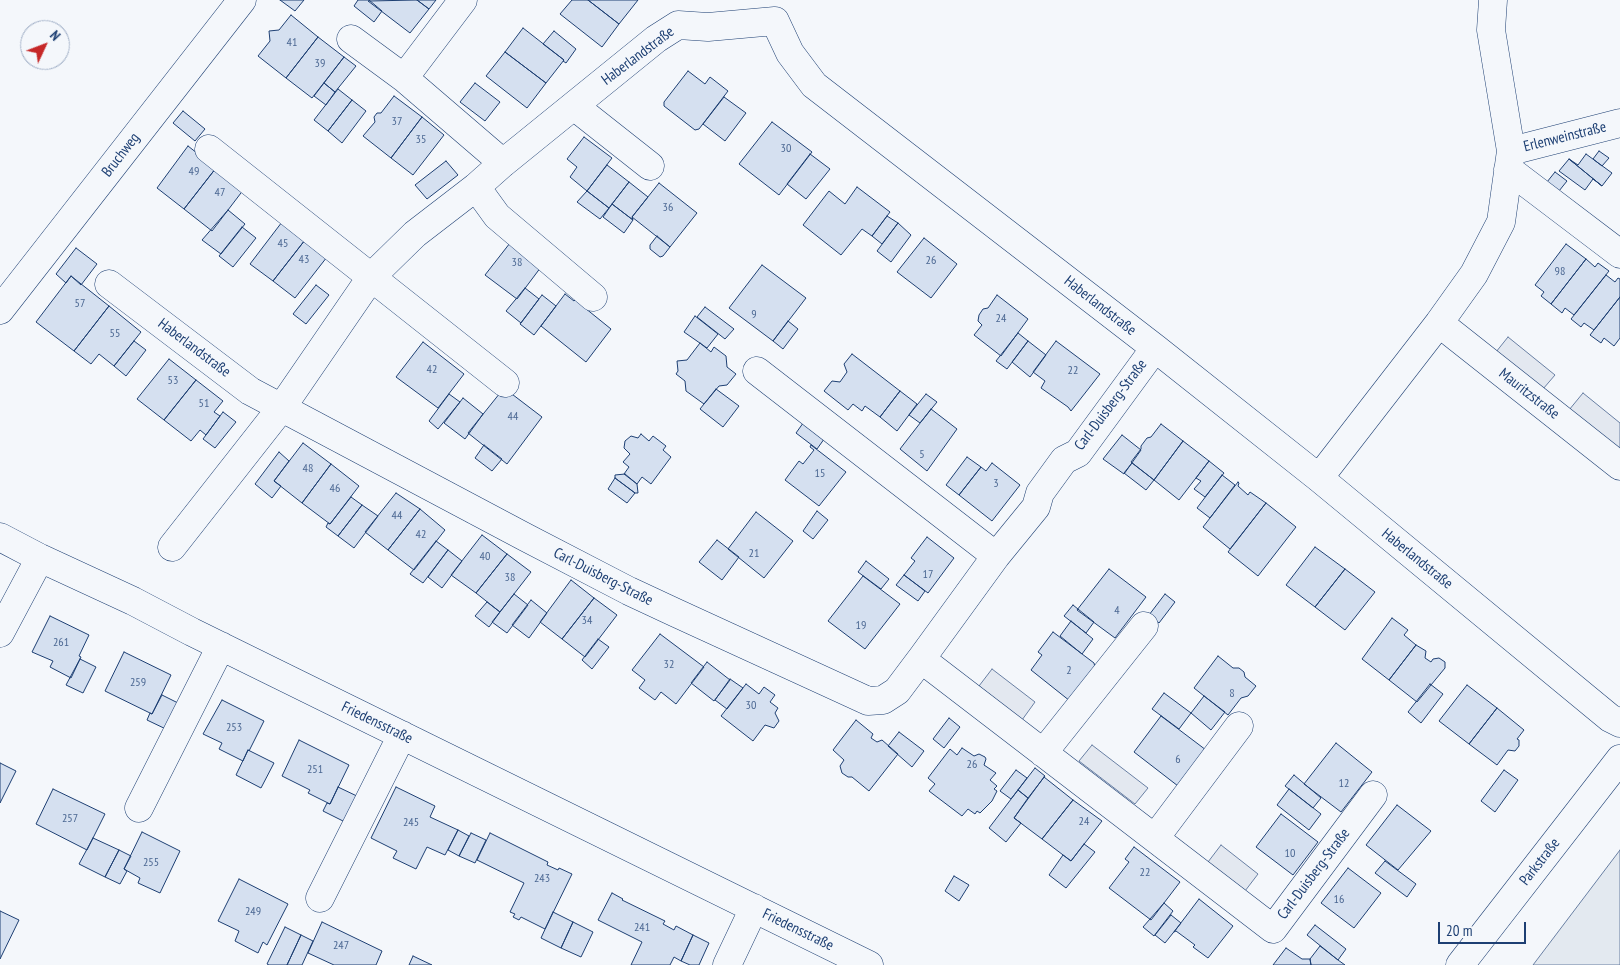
<!DOCTYPE html>
<html>
<head>
<meta charset="utf-8">
<style>
  body { margin:0 }
  #map { position:relative; width:1620px; height:965px; overflow:hidden; background:#f4f7fb; font-family:"PT Sans Narrow",sans-serif }
  canvas { display:block }
  .north { position:absolute; left:20px; top:20px; width:50px; height:50px; box-sizing:border-box; background:#f4f7fb; border:1px solid #9eadc5; border-radius:50%; rotate:47deg; font-size:14px; font-weight:700; line-height:20px; text-align:center; color:#1d3f73 }
  .north::after { content:''; display:block; margin:auto; width:18px; height:22px; background:#c62828; clip-path:polygon(50% 0,100% 100%,50% 72%,0 100%) }
  .scale { position:absolute; left:1438px; top:922px; width:88px; height:22px; box-sizing:border-box; border:2px solid #1d3f73; border-top:0; padding-left:6px; font-size:15px; line-height:18px; white-space:nowrap; color:#1d3f73; -webkit-text-stroke:4px #f4f7fb; paint-order:stroke }
</style>
</head>
<body>
<div id="map">
<canvas width="1620" height="965"></canvas>
<div class="north">N</div>
<div class="scale">20 m</div>
</div>
<script>
const ctx = document.querySelector('canvas').getContext('2d');
ctx.lineJoin = 'round';
function fill(path, color) {
  ctx.fillStyle = color;
  ctx.fill(path, 'evenodd');
}
function poly(rows) {
  const path = new Path2D();
  for (const r of rows) {
    path.moveTo(r[0], r[1]);
    for (let i = 2; i < r.length; i += 2) path.lineTo(r[i], r[i + 1]);
  }
  return path;
}
function trace(path, color, width, dash) {
  ctx.strokeStyle = color;
  ctx.lineWidth = width;
  ctx.lineCap = dash ? 'butt' : 'round';
  ctx.setLineDash(dash || []);
  ctx.stroke(path);
}
function drawText(font, color, halo, rows, align = 'center') {
  ctx.font = font + ' "PT Sans Narrow",sans-serif';
  ctx.lineWidth = 4;
  ctx.setLineDash([]);
  ctx.textBaseline = 'middle';
  ctx.strokeStyle = halo;
  ctx.fillStyle = color;
  for (const [text, x, y, turn = 0] of rows) {
    ctx.save();
    ctx.translate(x, y);
    ctx.rotate((+turn || 0) * Math.PI / 180);
    ctx.textAlign = isNaN(turn) ? turn : align;
    if (halo) ctx.strokeText(text, 0, 0);
    ctx.fillText(text, 0, 0);
    ctx.restore();
  }
}
const green = poly([
  [1620,850,1620,965,1533,965,1620,850]
]);
fill(green, '#e3e9f0');
trace(green, '#687fa3', 1);
const parking = poly([
  [1508,337,1555,375,1543,389,1496,352,1508,337],
  [1583,393,1620,423,1620,451,1569,410,1583,393],
  [992,669,1035,702,1022,720,979,686,992,669],
  [1092,745,1148,788,1135,804,1079,761,1092,745],
  [1221,845,1258,874,1245,891,1208,862,1221,845]
]);
fill(parking, '#e3e8f0');
trace(parking, '#687fa3', 1);
const building = poly([
  [280,0,304,0,295,11,280,0],
  [358,0,369,0,382,11,374,22,354,6,358,0],
  [417,0,436,0,429,9,417,0],
  [417,0,429,9,410,33,368,1,417,0],
  [572,0,588,0,619,24,602,47,560,14,572,0],
  [588,0,638,0,619,24,588,0],
  [291,15,318,37,286,78,258,56,270,41,269,31,279,30,291,15],
  [523,28,564,60,546,83,505,52,523,28],
  [554,31,576,49,566,63,563,61,564,60,543,44,554,31],
  [318,37,344,57,312,98,286,78,318,37],
  [505,52,546,83,527,108,486,76,505,52],
  [344,57,356,66,335,92,324,83,344,57],
  [688,71,705,84,710,77,728,91,699,129,695,130,664,106,664,102,688,71],
  [324,83,335,92,326,105,314,96,324,83],
  [475,83,500,102,485,121,460,102,475,83],
  [338,89,352,100,328,131,314,120,338,89],
  [394,96,422,117,391,158,363,136,375,122,374,117,377,113,381,113,394,96],
  [724,97,746,113,725,141,703,124,724,97],
  [352,100,366,111,342,143,328,131,352,100],
  [183,111,205,129,195,141,173,123,183,111],
  [422,117,444,135,413,175,391,158,422,117],
  [772,122,812,152,779,195,739,164,772,122],
  [584,137,612,158,587,191,570,177,577,167,567,159,584,137],
  [188,146,216,168,184,209,157,188,188,146],
  [1599,151,1609,158,1602,166,1593,159,1599,151],
  [810,154,830,169,806,199,787,184,810,154],
  [1586,154,1612,173,1602,186,1569,159,1578,165,1586,154],
  [1569,159,1602,186,1593,179,1585,190,1559,171,1569,159],
  [446,161,458,175,427,199,415,185,446,161],
  [607,165,629,182,609,208,587,191,607,165],
  [216,168,244,189,212,231,184,209,216,168],
  [1555,172,1567,181,1559,191,1547,182,1555,172],
  [629,182,648,197,632,217,633,220,612,204,629,182],
  [659,183,697,213,670,247,632,217,659,183],
  [857,187,890,212,872,236,862,229,841,255,803,225,829,191,845,204,857,187],
  [587,191,609,208,600,219,577,202,587,191],
  [612,204,633,220,624,233,603,217,612,204],
  [228,210,245,224,221,254,202,240,228,210],
  [887,216,898,223,882,244,872,236,887,216],
  [282,222,305,240,273,281,250,264,282,222],
  [898,223,911,235,891,262,877,251,898,223],
  [242,227,256,238,233,267,219,256,242,227],
  [657,236,670,247,663,256,660,257,650,249,650,245,657,236],
  [924,238,957,264,931,298,897,272,924,238],
  [305,240,327,257,295,298,273,281,305,240],
  [510,243,541,267,517,299,485,275,510,243],
  [1566,244,1586,259,1551,304,1541,296,1544,292,1535,285,1566,244],
  [76,248,97,264,81,285,71,276,66,283,56,274,76,248],
  [1586,259,1595,267,1598,263,1609,271,1574,315,1565,308,1562,313,1551,304,1586,259],
  [762,265,806,298,773,341,729,308,762,265],
  [1606,275,1615,282,1618,278,1620,279,1620,297,1594,330,1584,323,1581,327,1571,319,1606,275],
  [71,276,109,306,74,351,36,322,71,276],
  [316,285,329,295,306,324,293,314,316,285],
  [525,288,539,299,521,323,506,311,525,288],
  [565,294,574,301,576,299,586,307,585,308,611,329,586,362,541,326,565,294],
  [542,295,556,306,534,335,520,324,542,295],
  [997,295,1028,319,1001,356,974,335,982,325,978,321,979,315,983,309,988,308,997,295],
  [1620,297,1620,338,1614,346,1604,338,1601,343,1590,335,1620,297],
  [109,306,141,332,114,366,99,354,91,364,74,351,109,306],
  [705,307,734,329,725,339,697,317,705,307],
  [695,316,718,334,707,348,684,332,695,316],
  [788,321,798,329,783,349,773,341,788,321],
  [1018,333,1028,341,1007,369,996,361,1018,333],
  [134,341,146,350,126,376,114,366,134,341],
  [1028,341,1046,355,1030,377,1012,362,1028,341],
  [1056,341,1100,374,1071,411,1068,407,1041,388,1045,381,1033,372,1056,341],
  [423,342,464,374,438,408,396,377,423,342],
  [700,343,711,352,714,347,726,356,727,367,736,374,727,385,719,386,704,404,686,391,685,381,676,374,678,371,677,361,687,360,700,343],
  [852,354,900,391,880,417,865,406,862,411,853,404,848,410,824,391,832,381,840,382,847,372,844,364,852,354],
  [169,359,196,380,164,420,137,399,169,359],
  [196,380,223,401,214,412,220,416,206,435,200,430,191,441,164,420,196,380],
  [504,388,542,417,507,464,468,433,504,388],
  [716,389,739,406,723,427,700,409,716,389],
  [900,391,917,404,897,431,880,417,900,391],
  [449,394,460,402,438,429,429,421,449,394],
  [926,394,937,402,920,423,909,415,926,394],
  [463,398,483,414,465,439,444,423,463,398],
  [931,409,957,429,927,471,900,449,931,409],
  [223,412,236,422,215,448,203,439,223,412],
  [806,419,827,435,817,449,796,433,806,419],
  [1161,424,1183,441,1154,480,1131,462,1141,449,1141,446,1147,438,1151,437,1161,424],
  [641,434,649,441,653,436,666,446,663,450,671,457,651,484,642,477,637,484,624,474,629,467,623,462,630,454,624,448,625,441,631,436,638,438,641,434],
  [1122,435,1141,450,1124,474,1103,459,1122,435],
  [1183,441,1209,461,1179,500,1154,480,1183,441],
  [303,443,331,464,302,503,274,481,303,443],
  [484,445,502,459,492,471,475,458,484,445],
  [811,445,846,472,819,506,785,480,799,461,803,464,814,450,810,447,811,445],
  [279,452,289,461,274,481,281,486,272,498,255,484,279,452],
  [967,457,981,467,959,495,946,485,967,457],
  [1209,461,1224,473,1205,497,1194,489,1201,481,1196,478,1209,461],
  [992,463,1020,485,992,521,959,495,981,467,986,471,992,463],
  [1132,463,1154,480,1146,490,1124,473,1132,463],
  [331,464,359,486,330,524,302,503,331,464],
  [625,474,637,484,638,493,635,493,615,478,615,475,625,474],
  [1222,475,1235,485,1210,518,1197,508,1222,475],
  [615,478,635,493,627,503,608,489,615,478],
  [1238,482,1239,483,1238,486,1248,495,1250,492,1266,503,1230,549,1203,527,1238,482],
  [396,493,420,509,388,550,365,532,396,493],
  [351,497,362,505,338,536,326,527,328,523,330,524,351,497],
  [1266,503,1296,527,1258,576,1228,552,1266,503],
  [362,505,378,516,354,548,338,536,362,505],
  [420,509,445,530,414,570,388,550,420,509],
  [817,511,828,520,813,539,803,531,817,511],
  [756,512,793,541,764,578,728,549,756,512],
  [482,535,507,554,476,593,451,575,482,535],
  [927,537,954,558,928,593,904,575,915,561,911,558,927,537],
  [717,540,739,557,722,580,699,562,717,540],
  [436,541,448,550,423,583,410,574,436,541],
  [1315,547,1345,569,1315,607,1286,585,1315,547],
  [448,550,462,561,442,588,428,577,448,550],
  [507,554,531,572,500,612,476,593,507,554],
  [866,561,889,579,881,589,858,572,866,561],
  [1109,569,1146,597,1115,638,1077,610,1109,569],
  [1345,569,1375,592,1345,630,1315,607,1345,569],
  [904,575,925,591,918,601,896,585,904,575],
  [863,576,900,604,865,649,828,621,863,576],
  [571,580,594,598,562,639,540,622,571,580],
  [514,594,528,605,507,633,492,622,514,594],
  [1165,594,1175,602,1159,623,1149,615,1165,594],
  [594,598,617,615,585,657,562,639,594,598],
  [531,600,547,613,529,638,512,625,531,600],
  [487,602,500,612,489,627,475,616,487,602],
  [1073,605,1094,622,1086,633,1064,616,1073,605],
  [50,616,89,635,79,656,81,657,71,678,50,667,53,661,32,652,50,616],
  [1392,618,1408,630,1404,635,1416,645,1389,680,1362,659,1392,618],
  [1071,621,1093,639,1082,654,1060,636,1071,621],
  [1053,632,1094,663,1095,667,1070,701,1031,670,1042,655,1038,652,1053,632],
  [660,634,704,667,676,704,661,692,655,700,639,688,645,680,632,670,660,634],
  [598,639,609,647,592,669,582,660,598,639],
  [1416,645,1426,651,1425,658,1431,662,1433,659,1439,658,1445,662,1445,668,1417,702,1389,680,1416,645],
  [124,652,171,675,152,714,105,691,124,652],
  [1218,656,1233,668,1239,668,1244,672,1245,677,1256,686,1248,696,1241,698,1228,715,1194,688,1218,656],
  [80,659,96,667,83,693,66,685,80,659],
  [707,662,730,680,714,701,691,683,707,662],
  [730,679,743,688,727,709,715,700,730,679],
  [746,684,759,694,764,687,775,695,770,702,778,708,775,713,779,721,774,728,765,725,753,741,721,716,746,684],
  [1430,684,1443,694,1421,723,1408,712,1430,684],
  [1467,685,1497,708,1469,744,1439,721,1467,685],
  [1164,693,1191,713,1179,729,1152,709,1164,693],
  [162,695,182,705,170,731,147,720,150,713,152,714,162,695],
  [1204,696,1225,712,1211,730,1191,713,1204,696],
  [222,700,264,721,249,751,248,750,243,761,219,749,222,743,203,734,222,700],
  [1497,708,1524,730,1517,739,1519,740,1519,746,1515,751,1508,750,1497,765,1469,744,1497,708],
  [1161,716,1206,750,1178,786,1134,752,1161,716],
  [949,718,960,727,944,748,933,739,949,718],
  [856,720,873,734,871,738,877,742,882,740,898,754,869,791,852,777,848,777,842,773,840,766,844,760,833,750,856,720],
  [899,732,924,751,912,767,888,746,899,732],
  [299,740,349,765,330,804,308,793,310,790,282,776,299,740],
  [1336,743,1372,772,1341,812,1304,784,1336,743],
  [962,748,974,756,979,754,985,757,986,759,984,765,996,773,990,780,997,786,994,789,997,791,992,801,980,813,977,811,975,814,968,809,962,816,929,791,935,784,928,778,950,749,957,755,962,748],
  [248,750,274,763,261,788,236,775,248,750],
  [0,763,16,771,0,803,0,763],
  [1035,768,1045,776,1028,798,1018,790,1035,768],
  [1016,770,1027,778,1011,799,1000,791,1016,770],
  [1504,770,1518,780,1495,812,1481,801,1504,770],
  [1294,775,1321,798,1313,808,1285,786,1294,775],
  [1044,777,1073,800,1042,839,1014,818,1044,777],
  [338,787,361,798,349,824,323,811,327,803,330,804,338,787],
  [396,787,435,806,430,817,458,830,445,855,427,847,416,869,393,858,397,851,371,838,396,787],
  [53,789,105,814,87,850,36,824,53,789],
  [1289,789,1321,814,1309,830,1277,805,1289,789],
  [1018,790,1028,798,1014,818,1021,823,1006,842,989,828,1018,790],
  [1073,800,1102,821,1071,861,1042,839,1073,800],
  [1397,805,1431,831,1398,870,1366,845,1397,805],
  [1281,814,1318,842,1293,875,1256,847,1281,814],
  [458,830,469,836,459,856,448,850,458,830],
  [142,832,180,851,160,893,138,883,140,878,124,869,142,832],
  [471,833,486,840,475,863,459,856,471,833],
  [490,833,548,862,547,865,558,870,559,868,572,874,545,929,521,917,519,920,513,917,515,914,510,912,524,883,477,860,490,833],
  [93,838,119,850,105,877,79,864,93,838],
  [1084,844,1095,852,1066,888,1049,875,1063,855,1071,861,1084,844],
  [1134,847,1180,882,1151,920,1109,888,1129,862,1125,859,1134,847],
  [119,850,131,856,124,869,127,871,120,884,105,877,119,850],
  [1385,861,1416,884,1407,897,1375,873,1385,861],
  [1348,868,1381,893,1354,928,1321,903,1348,868],
  [954,876,969,885,959,901,945,891,954,876],
  [239,879,288,904,267,945,263,942,258,953,235,941,239,931,218,921,239,879],
  [612,893,623,899,622,900,665,921,663,924,674,930,676,926,693,935,681,961,674,957,670,965,631,965,642,942,598,920,612,893],
  [1199,899,1233,926,1208,958,1193,947,1195,945,1176,931,1174,932,1199,899],
  [1164,903,1173,911,1154,936,1143,927,1164,903],
  [0,911,19,920,0,959,0,911],
  [553,912,573,922,561,948,541,938,553,912],
  [1171,915,1181,923,1165,943,1155,935,1171,915],
  [322,922,382,951,376,965,334,965,308,953,322,922],
  [573,922,593,932,581,957,561,948,573,922],
  [1315,925,1346,949,1338,960,1307,935,1315,925],
  [285,927,301,935,287,965,269,965,267,964,285,927],
  [301,935,313,941,302,965,287,965,301,935],
  [693,935,709,943,699,965,690,965,681,961,693,935],
  [1320,946,1338,960,1345,965,1311,965,1310,959,1320,946],
  [1286,948,1302,959,1310,959,1311,965,1273,965,1286,948],
  [413,956,432,965,409,965,413,956]
]);
fill(building, '#d5e0f0');
trace(building, '#1d3f73', 1);
const minor = poly([
  [775,21,790,53,814,85,1155,348,1319,478,1610,718,1620,723],
  [351,39,404,78,503,163],
  [404,78,463,0],
  [574,106,650,166],
  [209,149,505,383],
  [1511,151,1620,123],
  [1508,169,1620,254],
  [476,187,497,216,593,297],
  [109,284,250,391,525,537,629,591,674,612,868,701,883,700,897,691,921,659,1273,929,1373,795],
  [0,310,242,0],
  [1439,323,1620,466],
  [757,371,996,556],
  [1319,478,1439,323,1474,274,1501,222,1511,151,1491,30,1493,0],
  [0,537,40,558,133,601,192,632,869,965],
  [172,547,282,407,372,276,415,234,476,187,503,163,656,39,678,25,708,27,775,21],
  [0,633,40,558],
  [921,659,996,556,1036,507,1040,493,1064,460,1078,453,1155,348],
  [1043,753,1144,626],
  [139,808,221,646],
  [1155,838,1239,726],
  [320,898,402,735],
  [727,965,754,908],
  [1460,965,1620,759]
]);
trace(minor, '#1d3f73', 29);
trace(minor, '#f4f7fb', 28);
drawText('12px', '#4b6792', null, [
  ["41",292,43],
  ["39",320,64],
  ["37",397,122],
  ["35",421,140],
  ["30",786,149],
  ["49",194,172],
  ["47",220,193],
  ["36",668,208],
  ["45",283,244],
  ["43",304,260],
  ["26",931,261],
  ["38",517,263],
  ["98",1560,272],
  ["57",80,304],
  ["9",754,315],
  ["24",1001,319],
  ["55",115,334],
  ["42",432,370],
  ["22",1073,371],
  ["53",173,381],
  ["51",204,404],
  ["44",513,417],
  ["5",922,455],
  ["48",308,469],
  ["15",820,474],
  ["3",996,484],
  ["46",335,489],
  ["44",397,516],
  ["42",421,535],
  ["21",754,554],
  ["40",485,557],
  ["17",928,575],
  ["38",510,578],
  ["4",1117,611],
  ["34",587,621],
  ["19",861,626],
  ["261",61,643],
  ["32",669,665],
  ["2",1069,671],
  ["259",138,683],
  ["8",1232,694],
  ["30",751,706],
  ["253",234,728],
  ["6",1178,760],
  ["26",972,765],
  ["251",315,770],
  ["12",1344,784],
  ["257",70,819],
  ["24",1084,822],
  ["245",411,823],
  ["10",1290,854],
  ["255",151,863],
  ["22",1145,873],
  ["243",542,879],
  ["16",1339,900],
  ["249",253,912],
  ["241",642,928],
  ["247",341,946]
]);
drawText('15px', '#1d3f73', '#f4f7fb', [
  ["Haberlandstraße",638,56,-37],
  ["Erlenweinstraße",1565,137,-14],
  ["Bruchweg",121,155,-52],
  ["Haberlandstraße",1100,306,38],
  ["Haberlandstraße",194,348,37],
  ["Mauritzstraße",1529,394,38],
  ["Carl-Duisberg-Straße",1111,405,-53],
  ["Haberlandstraße",1417,559,39],
  ["Carl-Duisberg-Straße",603,577,27],
  ["Friedensstraße",377,723,26],
  ["Parkstraße",1540,862,-52],
  ["Carl-Duisberg-Straße",1314,874,-53],
  ["Friedensstraße",798,930,26]
]);
</script>
</body>
</html>
